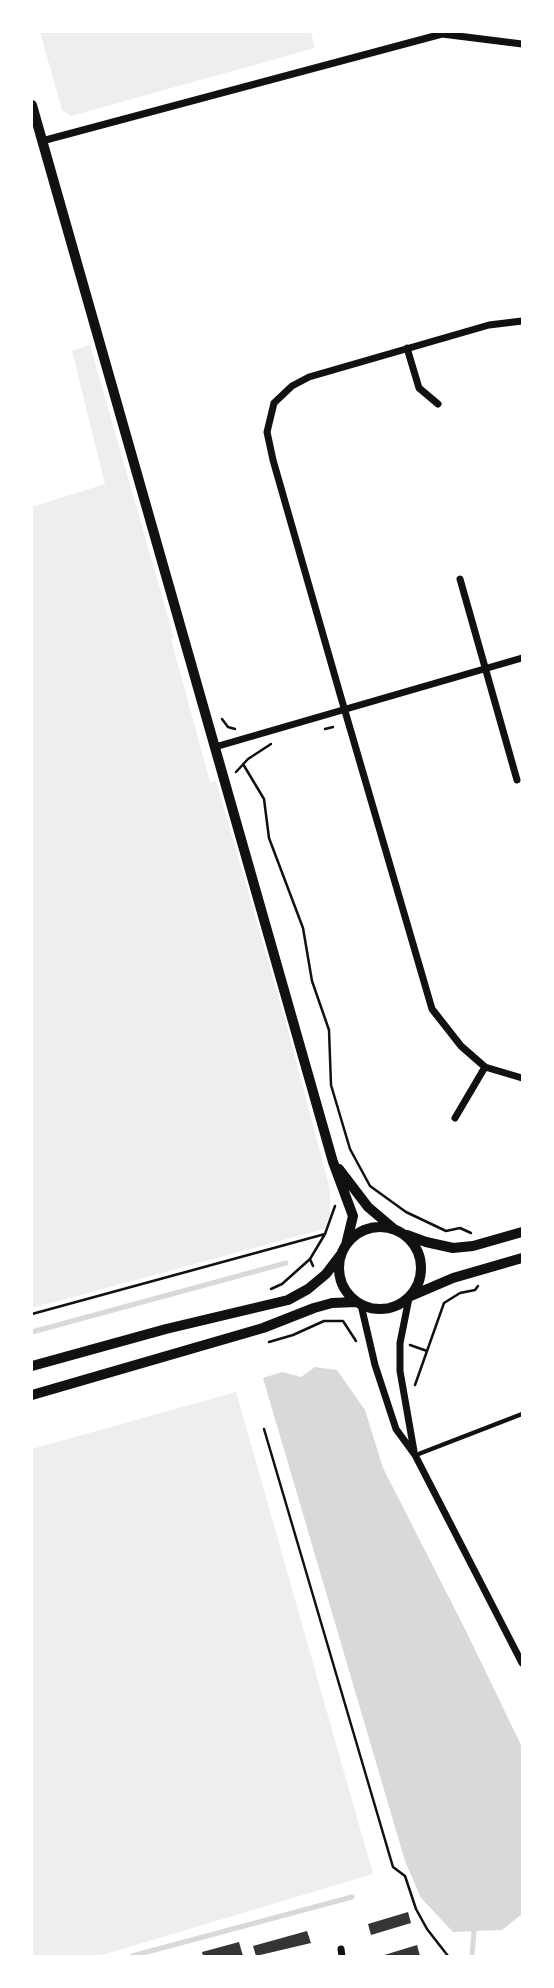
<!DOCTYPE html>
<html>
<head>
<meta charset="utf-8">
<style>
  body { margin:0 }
  #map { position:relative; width:554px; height:1988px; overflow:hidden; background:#fff; font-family:Karla,sans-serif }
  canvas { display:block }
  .frame { position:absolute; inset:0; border:33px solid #fff; pointer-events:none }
</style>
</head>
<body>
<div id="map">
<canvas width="554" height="1988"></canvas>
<div class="frame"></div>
</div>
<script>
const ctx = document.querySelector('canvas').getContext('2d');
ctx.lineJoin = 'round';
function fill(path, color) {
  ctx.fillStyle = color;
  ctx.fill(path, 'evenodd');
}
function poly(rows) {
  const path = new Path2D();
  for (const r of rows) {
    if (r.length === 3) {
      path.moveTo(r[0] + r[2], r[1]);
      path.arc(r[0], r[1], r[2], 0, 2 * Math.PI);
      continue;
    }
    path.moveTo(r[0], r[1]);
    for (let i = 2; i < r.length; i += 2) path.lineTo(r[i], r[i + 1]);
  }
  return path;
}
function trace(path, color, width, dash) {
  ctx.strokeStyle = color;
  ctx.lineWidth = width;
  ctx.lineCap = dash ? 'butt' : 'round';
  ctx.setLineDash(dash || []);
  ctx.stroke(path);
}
fill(poly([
  [40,32,311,32,315,48,71,116,62,110],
  [90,345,174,638,171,639,210,782,216,781,285,1019,330,1190,330,1216,324,1229,32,1308,32,507,105,484,72,351],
  [236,1392,373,1874,99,1956,32,1956,32,1449]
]), '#eee');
fill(poly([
  [315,1367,337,1370,365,1410,383,1468,466,1631,522,1747,522,1914,502,1930,453,1932,421,1898,405,1861,263,1378,282,1372,301,1377]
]), '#d9d9d9');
trace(poly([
  [32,1332,286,1263],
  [132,1956,352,1897],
  [472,1956,474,1931]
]), '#d9d9d9', 5);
fill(poly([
  [408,1912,411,1923,371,1935,368,1924],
  [307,1931,311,1943,256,1956,253,1946],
  [239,1942,243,1956,203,1956,202,1952],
  [417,1945,420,1956,381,1956]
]), '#353535');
trace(poly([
  [222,719,228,727,235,729],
  [325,729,333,727],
  [243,764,264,799,269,838,303,928,312,981,329,1030,331,1085,350,1149,370,1186,406,1212,446,1231,460,1228,471,1233],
  [236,772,248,759,271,744],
  [313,1266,310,1259,325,1234,335,1206],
  [271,1289,282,1284,310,1259],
  [32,1314,325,1234],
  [269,1342,293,1335,324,1321,343,1321,356,1341],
  [410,1345,427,1351],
  [415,1385,444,1303,460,1293,475,1290,478,1286],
  [264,1429,393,1867,405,1876,416,1909,427,1929,448,1956]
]), '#111', 2.5);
trace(poly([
  [416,1455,522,1414]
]), '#111', 4.5);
trace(poly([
  [42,141,442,34,522,44],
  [522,321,489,325,309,377,292,386,274,403,267,432,273,460,340,694,432,1009,461,1046,485,1067,522,1078],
  [407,348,419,388,438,404],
  [460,579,517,780],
  [215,747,522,658],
  [455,1118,485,1067],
  [409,1298,400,1343,400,1371,414,1451],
  [361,1305,375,1365,396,1429,415,1455,522,1663],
  [341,1949,342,1956]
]), '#111', 7);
trace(poly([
  [32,105,333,1162,353,1216,346,1245],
  [339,1169,368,1207,394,1229],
  [380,1268,41],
  [407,1235,426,1242,453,1248,473,1246,522,1232],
  [411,1296,453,1278,522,1258],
  [32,1366,166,1329,288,1300,308,1289,326,1274,342,1253],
  [32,1395,263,1328,314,1308,332,1303,356,1302]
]), '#111', 10);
</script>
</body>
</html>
